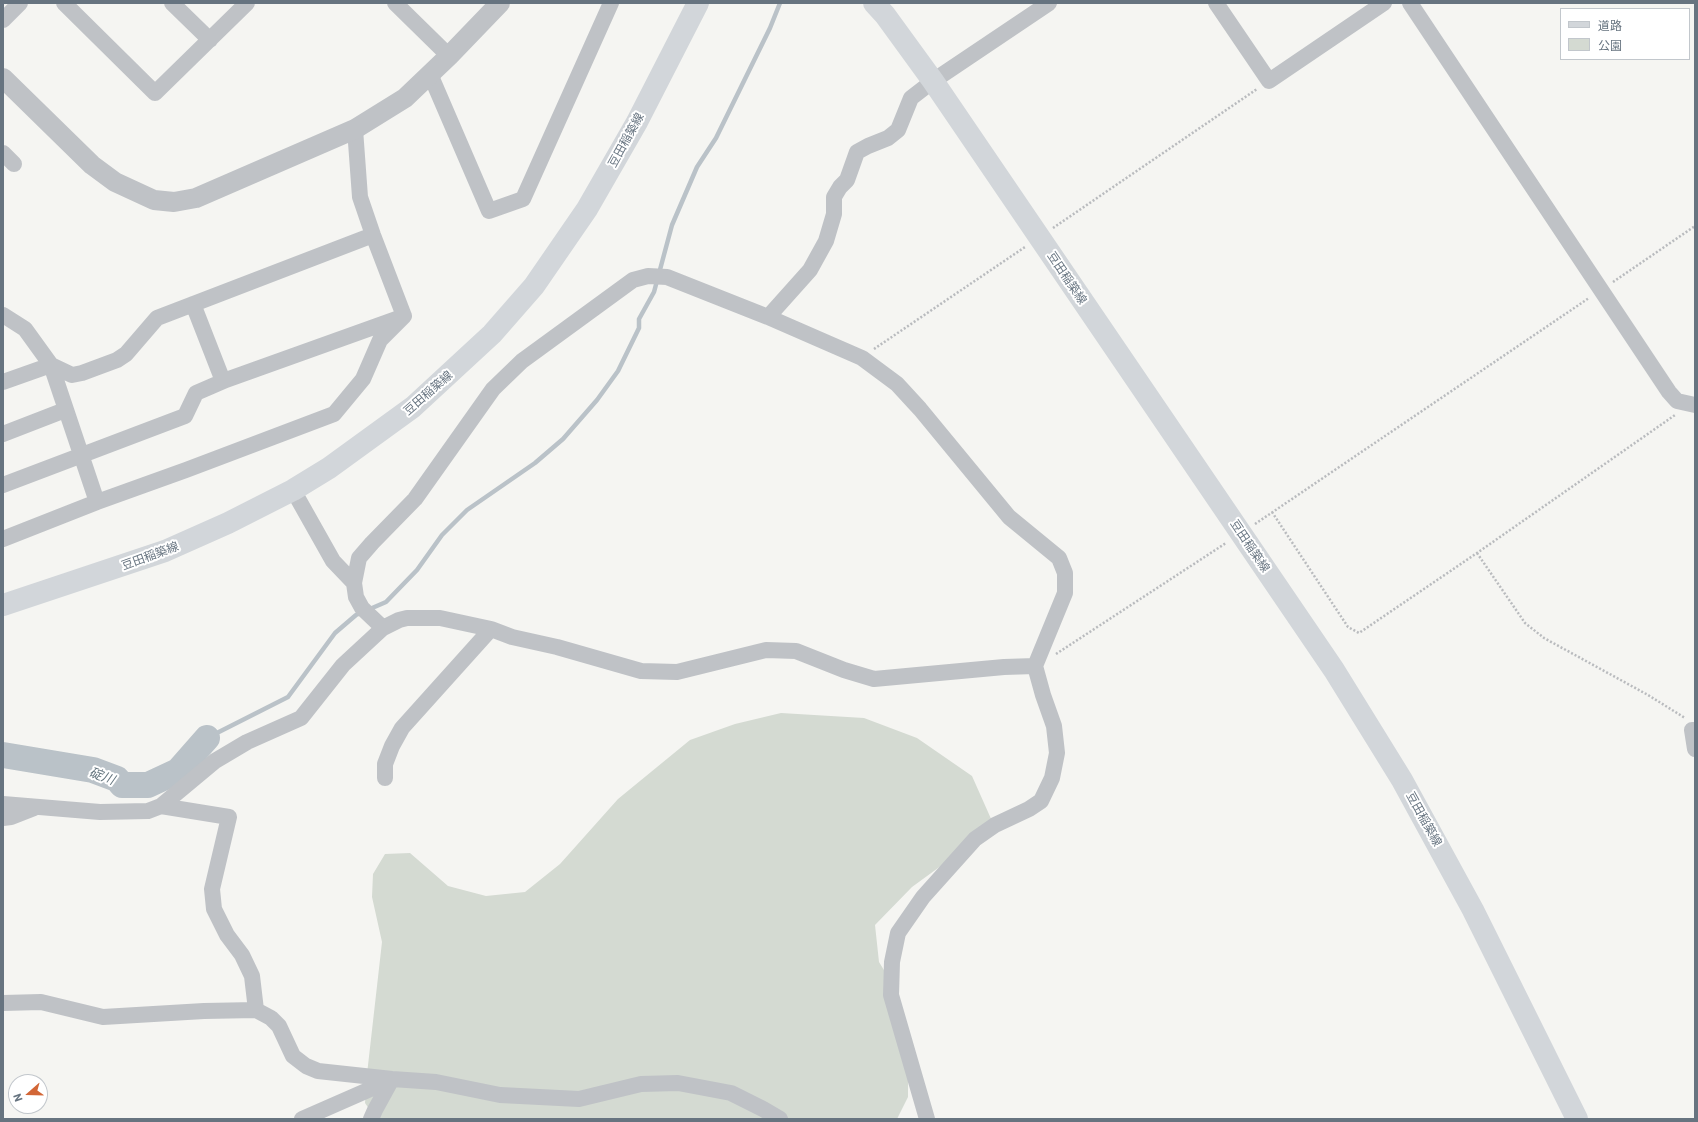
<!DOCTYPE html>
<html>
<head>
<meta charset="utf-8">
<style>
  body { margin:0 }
  #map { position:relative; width:1698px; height:1122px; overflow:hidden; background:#f5f5f2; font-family:Barlow,"Noto Sans JP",sans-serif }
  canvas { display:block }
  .frame { position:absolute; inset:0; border:4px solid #677480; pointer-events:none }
  .legend { position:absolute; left:1560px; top:8px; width:130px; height:52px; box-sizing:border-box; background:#fff; border:1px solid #c2c7cc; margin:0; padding:5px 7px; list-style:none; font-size:12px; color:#677480 }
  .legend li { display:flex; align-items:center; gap:8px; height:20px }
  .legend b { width:20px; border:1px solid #c2c7cc }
  .north { position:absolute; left:8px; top:1074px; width:40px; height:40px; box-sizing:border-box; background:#fff; border:1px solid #c2c7cc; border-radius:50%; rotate:250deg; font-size:11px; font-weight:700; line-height:16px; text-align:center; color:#677480 }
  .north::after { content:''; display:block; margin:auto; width:14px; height:18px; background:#d26636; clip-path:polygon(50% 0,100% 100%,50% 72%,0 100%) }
</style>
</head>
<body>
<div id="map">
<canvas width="1698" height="1122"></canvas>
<div class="frame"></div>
<ul class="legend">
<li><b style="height:5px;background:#d2d6da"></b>道路</li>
<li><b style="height:11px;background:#d4dad2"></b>公園</li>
</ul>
<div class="north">N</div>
</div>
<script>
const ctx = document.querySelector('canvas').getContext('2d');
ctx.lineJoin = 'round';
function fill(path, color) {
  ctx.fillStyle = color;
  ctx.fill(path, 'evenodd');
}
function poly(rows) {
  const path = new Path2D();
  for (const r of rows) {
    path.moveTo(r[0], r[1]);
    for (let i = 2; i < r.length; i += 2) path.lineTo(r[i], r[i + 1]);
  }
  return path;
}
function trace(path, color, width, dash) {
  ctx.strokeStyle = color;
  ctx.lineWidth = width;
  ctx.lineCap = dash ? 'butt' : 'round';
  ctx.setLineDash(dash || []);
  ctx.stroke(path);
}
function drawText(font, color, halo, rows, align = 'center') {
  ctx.font = font + ' Barlow,"Noto Sans JP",sans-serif';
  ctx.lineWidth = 4;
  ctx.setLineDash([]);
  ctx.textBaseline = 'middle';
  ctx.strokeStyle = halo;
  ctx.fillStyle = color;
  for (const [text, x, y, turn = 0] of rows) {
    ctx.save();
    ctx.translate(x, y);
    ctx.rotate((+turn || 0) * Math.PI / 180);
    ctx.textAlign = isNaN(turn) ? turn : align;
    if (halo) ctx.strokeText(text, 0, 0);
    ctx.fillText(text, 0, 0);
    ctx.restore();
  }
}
fill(poly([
  [781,713,864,718,917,738,972,776,992,821,949,860,912,887,875,925,879,962,898,993,908,1051,908,1097,897,1119,376,1119,365,1103,367,1074,382,942,372,897,373,874,385,854,410,853,448,886,486,896,525,892,560,864,618,799,690,740,735,724]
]), '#d4dad2');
trace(poly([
  [207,738,288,697,335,633,356,615,386,602,417,570,442,535,467,510,535,463,563,439,597,400,618,371,639,328,639,319,654,292,672,225,697,167,716,138,770,28,780,3]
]), '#bac2c8', 4.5);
trace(poly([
  [3,755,93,770,117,779,122,785,148,785,178,771,207,738]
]), '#bac2c8', 26);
trace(poly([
  [1053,228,1257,89],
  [1613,282,1695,226],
  [874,349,1025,247],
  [1272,512,1348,627,1359,633,1477,553,1675,415],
  [1255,524,1589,298],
  [1477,553,1525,623,1544,638,1648,695,1685,718],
  [1056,654,1226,543]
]), '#b9bbbe', 2.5, [2, 2]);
trace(poly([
  [64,3,155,93,247,3],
  [172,3,210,40],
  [395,3,449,56],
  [1216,3,1269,81,1384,3],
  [1410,3,1669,392,1677,401,1695,405],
  [3,20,20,3],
  [430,74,489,211,523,199,611,3],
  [355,129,360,197,373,235,404,316],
  [3,153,14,164],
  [193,304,223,381],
  [3,315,25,329,51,365,97,502],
  [768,317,810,270,826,241,834,214,834,197,840,187,847,180,857,152,868,146,888,138,898,130,911,98,933,81,1049,3],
  [3,382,51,365,72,375,82,373,117,360,126,354,157,318,373,235],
  [3,434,65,410],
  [3,485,185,416,196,393,226,380,399,318],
  [293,490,333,561,354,583],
  [3,539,97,502,186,470,334,414,363,379,380,340,404,316],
  [383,628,362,608,356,597,354,583,359,558,372,543,415,499,493,389,522,361,633,280,648,276,667,277,768,317,862,358,897,384,920,409,1009,517,1059,558,1065,573,1065,593,1035,666,1043,695,1054,726,1057,753,1052,778,1041,801,1029,809,995,825,975,839,923,897,898,933,892,962,891,995,927,1119],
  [1695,730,1692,730,1695,749],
  [385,778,385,764,392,746,402,728,491,629],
  [3,804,100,812,148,811,161,806,215,761,247,742,301,718,343,665,383,628,399,620,407,618,440,618,491,629,512,637,557,647,641,671,677,672,766,650,796,651,844,670,874,679,1004,667,1035,666],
  [161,806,229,817,212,889,214,909,227,935,242,955,252,976,256,1010],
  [3,818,11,817,34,808],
  [3,1003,41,1002,103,1017,204,1011,256,1010,271,1018,279,1026,293,1056,306,1066,318,1071,392,1079,436,1082,500,1095,579,1099,641,1084,678,1083,731,1093,763,1109,780,1119],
  [302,1119,391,1080],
  [371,1119,375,1110,392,1079]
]), '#bfc2c6', 16);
trace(poly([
  [3,78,92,165,115,182,154,200,174,202,196,198,355,129,405,98,449,56,500,3]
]), '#bfc2c6', 20);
trace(poly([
  [874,3,885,15,933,81,1334,670,1402,780,1473,910,1577,1119],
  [3,605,165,551,228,523,293,490,329,468,413,407,492,334,534,286,587,209,637,122,698,3]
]), '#d2d6da', 22);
drawText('12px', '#677480', '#fff', [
  ["豆田稲築線",626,140,-61],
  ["豆田稲築線",1067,278,56],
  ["豆田稲築線",428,393,-41],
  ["豆田稲築線",1250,546,56],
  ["豆田稲築線",150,556,-20],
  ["豆田稲築線",1424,819,61]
]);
drawText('italic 13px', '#63747d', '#fff', [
  ["碇川",102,776,21]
]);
</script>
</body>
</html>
